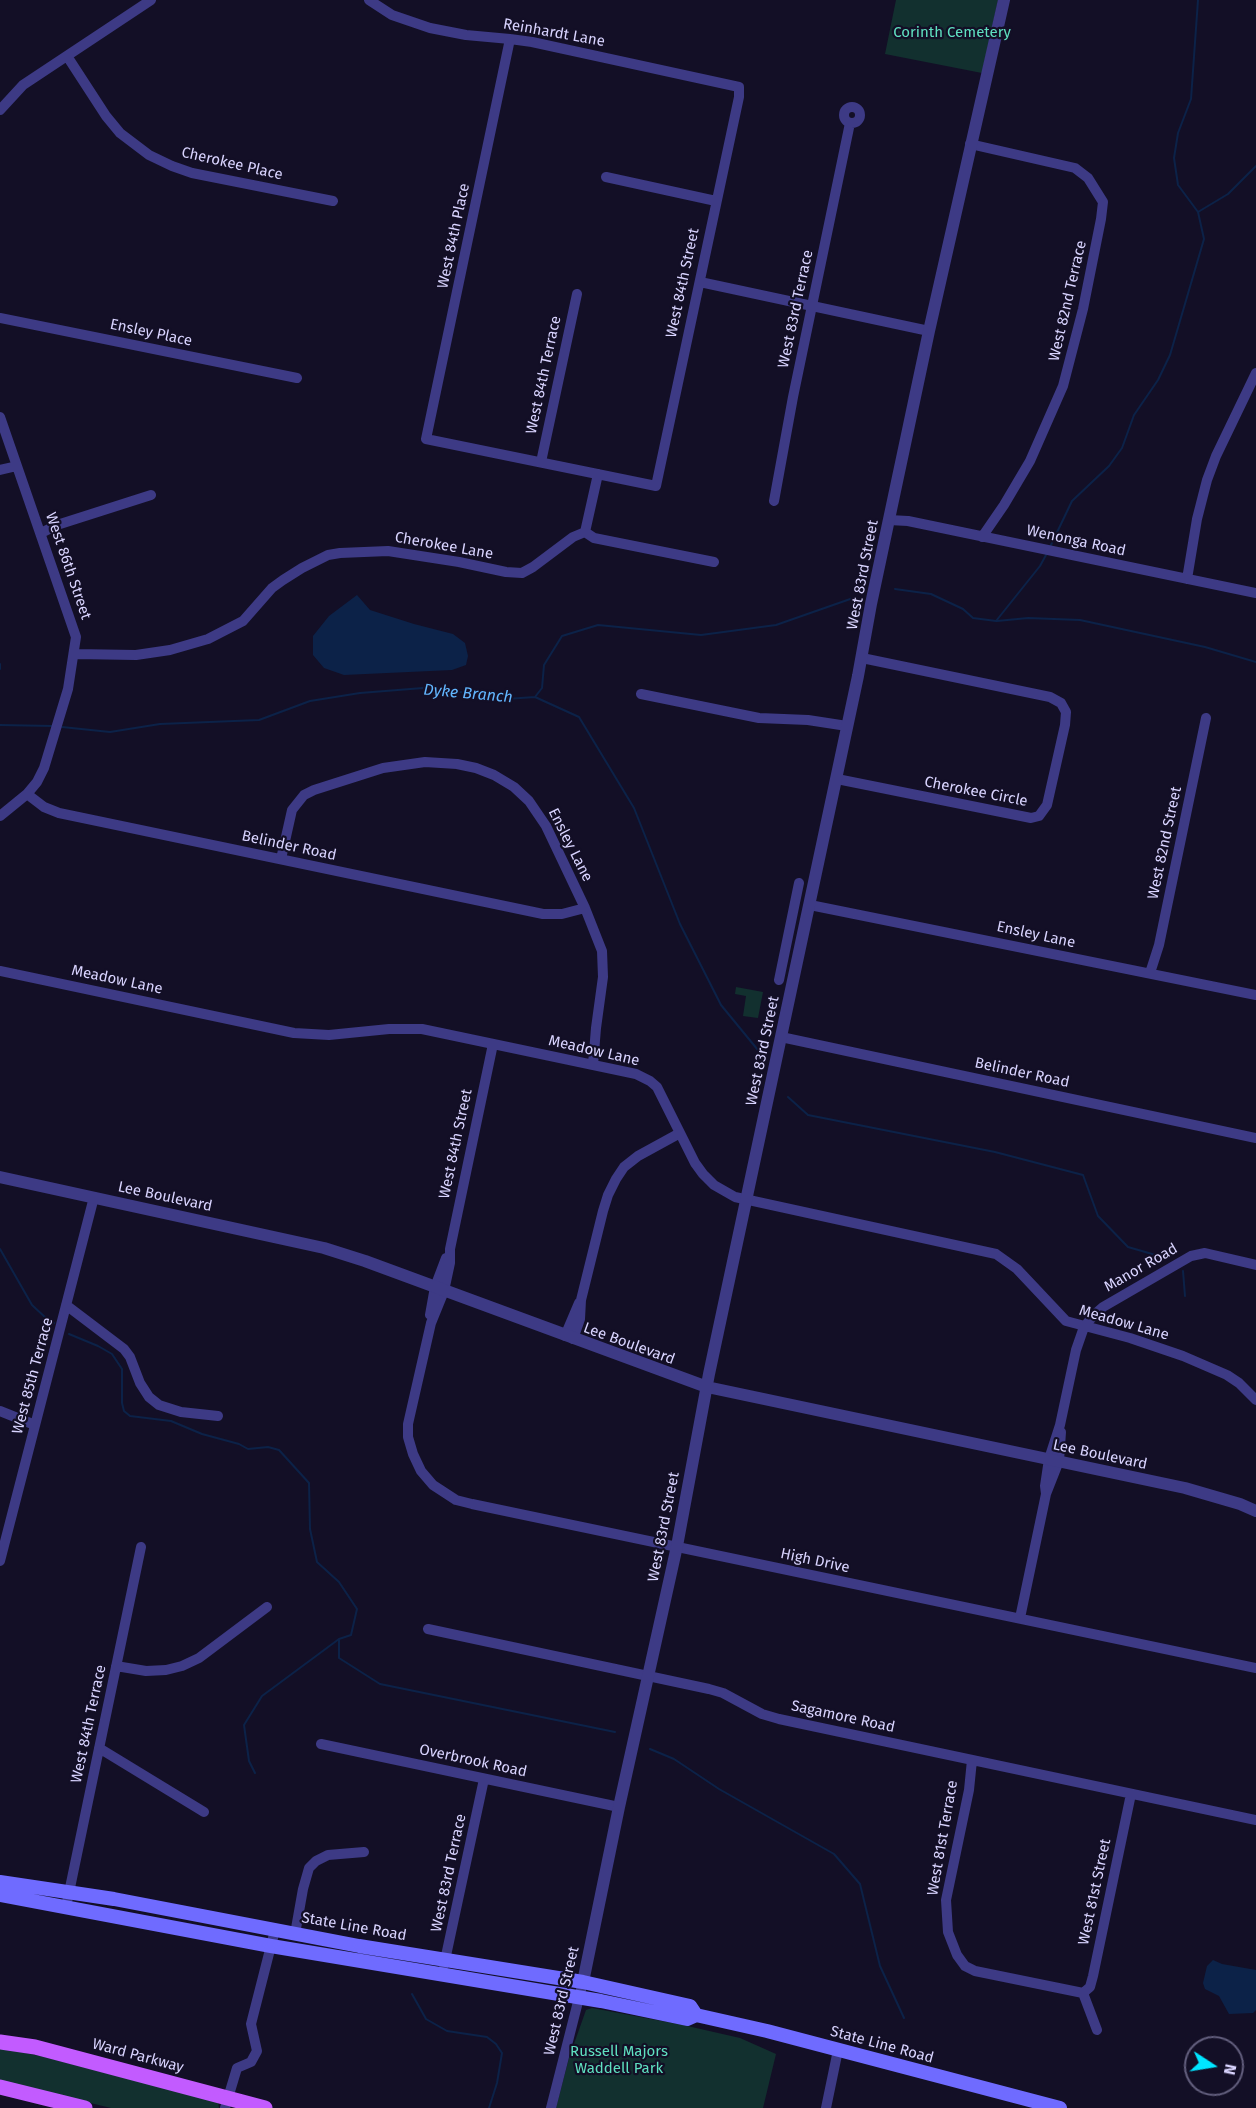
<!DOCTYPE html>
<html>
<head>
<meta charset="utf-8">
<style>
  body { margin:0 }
  #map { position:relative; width:1256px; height:2108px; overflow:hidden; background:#130f26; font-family:"Fira Sans",sans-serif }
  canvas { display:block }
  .north { position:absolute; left:1184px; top:2036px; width:60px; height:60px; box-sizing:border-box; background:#130f26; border:2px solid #625e7d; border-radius:50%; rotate:102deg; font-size:16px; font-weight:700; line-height:24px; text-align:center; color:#d9d4ff }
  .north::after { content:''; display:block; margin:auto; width:21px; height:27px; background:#00e5ff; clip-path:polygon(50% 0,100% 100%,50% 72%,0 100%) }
</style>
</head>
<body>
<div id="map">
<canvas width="1256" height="2108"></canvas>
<div class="north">N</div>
</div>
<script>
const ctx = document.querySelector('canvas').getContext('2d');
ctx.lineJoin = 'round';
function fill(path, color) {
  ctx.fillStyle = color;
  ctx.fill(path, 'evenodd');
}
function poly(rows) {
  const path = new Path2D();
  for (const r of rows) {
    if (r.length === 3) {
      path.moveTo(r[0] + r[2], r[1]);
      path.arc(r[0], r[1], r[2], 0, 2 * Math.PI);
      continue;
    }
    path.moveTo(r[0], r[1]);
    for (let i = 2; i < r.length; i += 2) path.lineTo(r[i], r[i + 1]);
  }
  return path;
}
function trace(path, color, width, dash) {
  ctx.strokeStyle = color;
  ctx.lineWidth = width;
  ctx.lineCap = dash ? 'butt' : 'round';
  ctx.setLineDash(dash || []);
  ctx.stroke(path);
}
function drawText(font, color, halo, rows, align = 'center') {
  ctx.font = font + ' "Fira Sans",sans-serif';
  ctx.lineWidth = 4.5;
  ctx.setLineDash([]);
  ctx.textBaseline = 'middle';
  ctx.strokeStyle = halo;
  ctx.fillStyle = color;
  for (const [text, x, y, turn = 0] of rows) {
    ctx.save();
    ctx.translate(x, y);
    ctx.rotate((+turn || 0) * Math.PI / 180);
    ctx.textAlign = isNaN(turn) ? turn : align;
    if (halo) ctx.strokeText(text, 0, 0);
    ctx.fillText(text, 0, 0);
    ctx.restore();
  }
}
fill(poly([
  [896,0,998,0,982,73,885,54],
  [736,987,763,992,758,1018,743,1016,746,996,735,994],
  [592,2008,683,2025,740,2038,776,2054,763,2108,556,2108,569,2058,586,2010],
  [0,2048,40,2056,218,2102,219,2108,111,2108,0,2081]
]), '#12302f');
fill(poly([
  [357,595,370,610,414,624,453,634,465,643,468,656,466,665,452,670,344,675,324,668,313,655,313,636,329,616],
  [1213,1960,1222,1964,1256,1970,1256,2010,1253,2013,1229,2014,1219,1996,1205,1989,1203,1983,1207,1966]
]), '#0c2248');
trace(poly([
  [1198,212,1228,194,1256,166],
  [1050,547,1072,501,1109,466,1122,448,1134,415,1158,380,1170,355,1204,239,1198,212,1178,185,1174,158,1178,133,1191,99,1198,0],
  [895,589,931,594,963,609,973,618,996,621,1040,566,1046,555],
  [997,621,1028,618,1080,620,1205,647,1256,662],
  [0,664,0,669],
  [535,697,579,717,634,808,680,924,721,1005,762,1055],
  [0,725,53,726],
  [62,727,110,732,160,724,259,720,310,701,360,693,423,688,487,695,506,699,535,697,542,688,544,665,562,636,598,625,701,635,776,625,856,597],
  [788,1097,808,1115,995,1152,1083,1175,1098,1216,1128,1247,1166,1258],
  [0,1249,32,1305,47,1319,54,1323],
  [1183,1271,1185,1296],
  [69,1334,98,1346,112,1354,122,1369,122,1403,124,1411,130,1416,171,1421,202,1434,239,1444,248,1449,268,1447,279,1450,309,1483,310,1529,317,1562,339,1582,357,1609,351,1635,339,1639,339,1658,380,1684,615,1732],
  [650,1749,674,1759,719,1789,834,1854,860,1884,880,1966,904,2018],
  [255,1773,249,1761,244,1725,262,1696,339,1639],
  [412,1994,426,2019,447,2031,487,2037,496,2044,502,2053,497,2083,489,2108]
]), '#0c2248', 2);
trace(poly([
  [369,0,392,15,430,28,466,35,510,39,532,42,739,87,739,97,656,486,426,439,510,39],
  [67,56,106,116,120,133,149,155,172,166,192,173,333,201],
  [852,115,8],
  [0,110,23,85,151,0],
  [970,144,1075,168,1088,178,1103,202,1101,219,1083,309,1063,386,1030,461,1004,505,982,537],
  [606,177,716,201],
  [700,282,929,331],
  [0,318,297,378],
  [0,417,76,637,68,689,44,768,37,782,27,794,0,816],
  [541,462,577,294],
  [0,470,17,466],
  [774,501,793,397,850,123],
  [889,520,908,521,1256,593],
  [585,532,594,538,714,562],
  [585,532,598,474],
  [41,533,57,525,151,495],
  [1187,579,1197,519,1207,480,1216,456,1256,373],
  [75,654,136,655,170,650,208,639,243,621,272,588,283,580,302,568,328,555,340,553,388,551,459,562,506,572,522,573,533,567,573,537,585,532],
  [641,694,759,718,808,720,847,726],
  [837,779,1031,818,1039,816,1047,805,1065,725,1066,712,1061,703,1050,697,862,658],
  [27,794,44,807,59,813,543,914,562,914,585,908],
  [281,859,292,810,304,795,314,790,383,768,425,762,457,764,476,768,494,775,514,787,529,801,546,826,585,908,602,951,603,977,596,1028,593,1065],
  [810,905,1256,995],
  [0,971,294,1033,329,1035,389,1029,422,1029,636,1074,650,1081,657,1087,695,1163,703,1174,714,1185,735,1197,996,1254,1017,1269,1066,1321,1130,1338,1183,1356,1227,1375,1239,1383,1256,1400],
  [1150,973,1159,945,1206,718],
  [779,980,799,883],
  [781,1037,1256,1138],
  [493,1044,450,1249,450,1263,444,1291,431,1323,408,1424,408,1437,413,1454,421,1471,433,1485,456,1500,472,1504,1256,1668],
  [66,1305,124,1349,130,1357,140,1383,149,1397,159,1405,181,1412,218,1416],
  [430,1315,435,1287,446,1258],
  [565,1336,579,1303],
  [573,1339,580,1319,581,1300,603,1211,608,1195,616,1179,624,1167,638,1156,680,1133],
  [0,1411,35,1425],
  [1046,1494,1045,1486,1049,1459,1060,1425,1076,1350,1084,1327,1094,1315,1103,1307,1191,1256,1205,1253,1256,1265],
  [0,1561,94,1197],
  [1020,1618,1046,1494,1059,1461,1061,1432],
  [428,1629,709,1689,723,1693,762,1714,779,1719,1256,1820],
  [116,1666,146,1671,166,1670,182,1666,199,1658,267,1607],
  [321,1744,619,1807],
  [99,1748,204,1812],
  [972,1760,969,1790,946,1900,948,1932,957,1955,965,1966,975,1971,1083,1993],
  [66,1907,141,1547],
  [295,1934,303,1889,309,1868,316,1861,328,1855,364,1852],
  [444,1965,484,1779],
  [1083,1993,1090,1987,1093,1976,1131,1794],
  [1083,1993,1097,2030],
  [225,2108,237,2068,251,2062,257,2051,251,2024,275,1930],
  [551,2108,583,1982],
  [826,2108,838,2050]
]), '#3d3a85', 10);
trace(poly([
  [0,1177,324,1248,365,1261,707,1387,1185,1488,1240,1504,1256,1511],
  [583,1982,619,1807,677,1546,709,1374,858,676,871,604,929,331,1004,0]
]), '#3d3a85', 12);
trace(poly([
  [0,1882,114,1899,359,1946,583,1982,690,2006,696,2015],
  [0,1895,271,1946,601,2001,687,2019,696,2015,767,2031,1060,2108]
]), '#6f6bff', 14);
trace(poly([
  [0,2042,35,2047,265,2108],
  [0,2087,85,2108]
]), '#c25bff', 15);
drawText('15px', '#d9d4ff', '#130f26', [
  ["Reinhardt Lane",554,33,10],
  ["Cherokee Place",232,164,13],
  ["West 84th Place",454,236,-78],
  ["West 84th Street",683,283,-78],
  ["West 82nd Terrace",1068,301,-77],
  ["West 83rd Terrace",796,309,-78],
  ["Ensley Place",151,333,12],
  ["West 84th Terrace",544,375,-78],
  ["Wenonga Road",1076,541,12],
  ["Cherokee Lane",444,546,10],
  ["West 86th Street",68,566,71],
  ["West 83rd Street",863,575,-79],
  ["Cherokee Circle",976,792,11],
  ["West 82nd Street",1165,843,-78],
  ["Ensley Lane",570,845,63],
  ["Belinder Road",289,846,12],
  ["Ensley Lane",1036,935,12],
  ["Meadow Lane",117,980,12],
  ["Meadow Lane",594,1051,13],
  ["West 83rd Street",763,1051,-78],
  ["Belinder Road",1022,1073,12],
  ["West 84th Street",456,1144,-78],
  ["Lee Boulevard",165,1197,12],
  ["Manor Road",1141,1268,-30],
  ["Meadow Lane",1124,1323,16],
  ["Lee Boulevard",629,1344,20],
  ["West 85th Terrace",33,1376,-75],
  ["Lee Boulevard",1100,1455,12],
  ["West 83rd Street",664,1527,-79],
  ["High Drive",815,1561,12],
  ["Sagamore Road",843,1717,12],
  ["West 84th Terrace",89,1724,-78],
  ["Overbrook Road",473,1761,12],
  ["West 81st Terrace",943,1838,-80],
  ["West 83rd Terrace",449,1873,-78],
  ["West 81st Street",1095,1892,-78],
  ["State Line Road",354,1927,10],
  ["West 83rd Street",562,2001,-77],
  ["State Line Road",882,2045,15],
  ["Ward Parkway",138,2056,15]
]);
drawText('15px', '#5fe0c0', '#130f26', [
  ["Corinth Cemetery",952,33],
  ["Russell Majors",619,2052],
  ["Waddell Park",619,2069]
]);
drawText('italic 16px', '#62b6ff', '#130f26', [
  ["Dyke Branch",468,694,5]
]);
</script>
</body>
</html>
